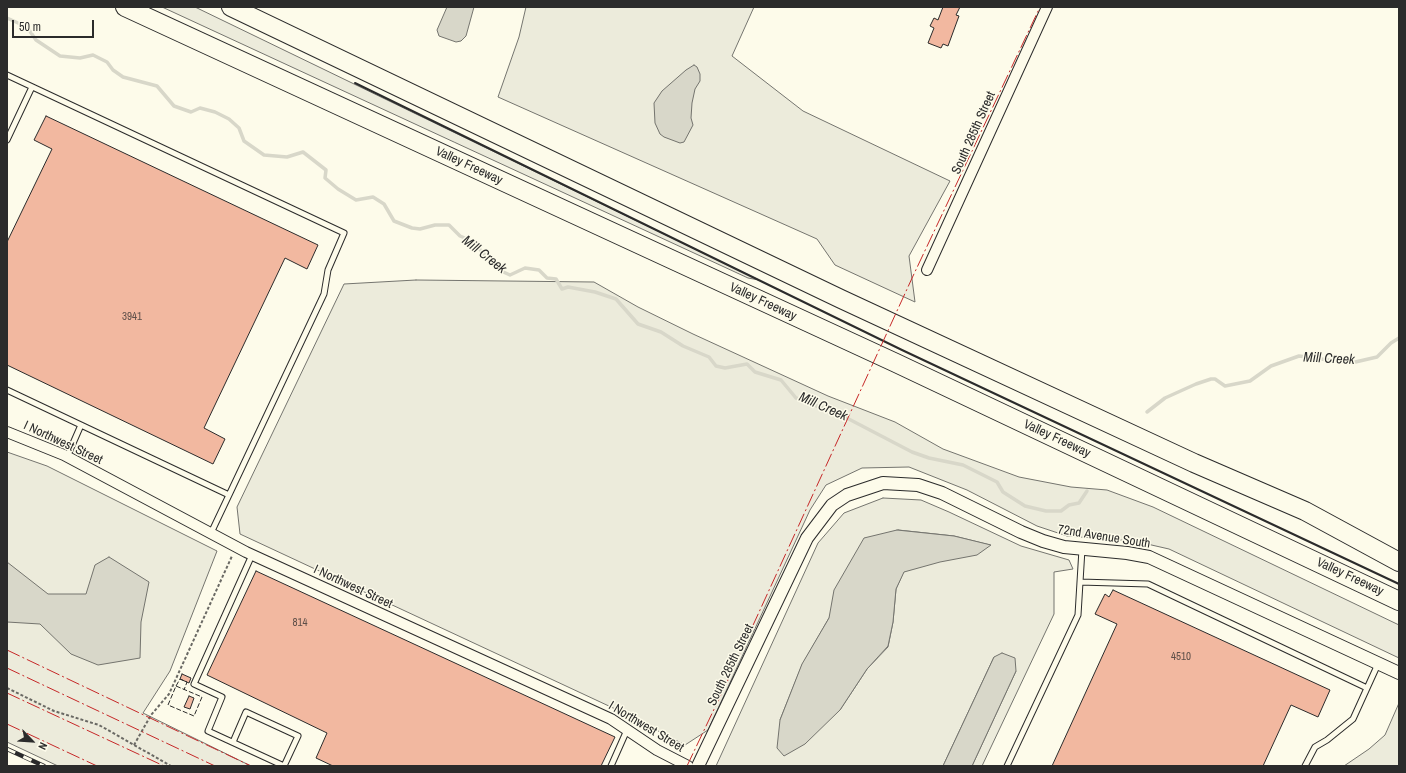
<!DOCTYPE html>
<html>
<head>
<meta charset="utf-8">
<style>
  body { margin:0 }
  #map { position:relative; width:1406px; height:773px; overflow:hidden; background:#fdfbea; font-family:"Archivo Narrow",sans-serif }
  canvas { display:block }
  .frame { position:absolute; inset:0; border:8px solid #2b2b2b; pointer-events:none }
  .north { position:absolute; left:12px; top:721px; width:40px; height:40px; -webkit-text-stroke:3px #fdfbea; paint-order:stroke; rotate:115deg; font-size:11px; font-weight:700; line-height:16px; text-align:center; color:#2b2b2b }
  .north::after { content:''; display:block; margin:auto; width:14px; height:18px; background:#2b2b2b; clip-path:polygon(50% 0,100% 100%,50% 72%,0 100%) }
  .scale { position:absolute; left:12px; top:20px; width:82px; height:18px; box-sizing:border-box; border:2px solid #2b2b2b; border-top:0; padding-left:5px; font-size:12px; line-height:14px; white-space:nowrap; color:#2b2b2b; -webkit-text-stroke:3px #fdfbea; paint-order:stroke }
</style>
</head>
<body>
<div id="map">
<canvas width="1406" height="773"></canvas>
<div class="frame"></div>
<div class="north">N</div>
<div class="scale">50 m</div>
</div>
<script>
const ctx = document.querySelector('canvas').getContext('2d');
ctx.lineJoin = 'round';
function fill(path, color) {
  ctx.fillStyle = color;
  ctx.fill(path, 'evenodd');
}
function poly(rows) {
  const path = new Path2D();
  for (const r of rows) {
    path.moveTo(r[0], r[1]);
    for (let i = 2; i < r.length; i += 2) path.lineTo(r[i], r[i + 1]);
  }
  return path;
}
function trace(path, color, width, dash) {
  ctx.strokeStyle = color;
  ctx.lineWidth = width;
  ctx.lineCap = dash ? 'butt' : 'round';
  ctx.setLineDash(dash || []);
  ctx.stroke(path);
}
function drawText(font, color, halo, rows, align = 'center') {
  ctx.font = font + ' "Archivo Narrow",sans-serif';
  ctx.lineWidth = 3;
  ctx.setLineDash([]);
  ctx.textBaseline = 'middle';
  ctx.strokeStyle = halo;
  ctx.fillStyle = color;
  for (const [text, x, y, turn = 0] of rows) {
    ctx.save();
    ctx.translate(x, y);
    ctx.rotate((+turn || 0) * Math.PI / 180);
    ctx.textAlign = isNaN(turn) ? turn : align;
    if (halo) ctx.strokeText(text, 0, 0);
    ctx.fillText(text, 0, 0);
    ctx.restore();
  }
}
const green = poly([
  [162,7,195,7,759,280,748,278,162,7],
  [526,7,754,7,732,56,803,111,950,181,909,256,915,302,835,265,817,239,498,97,519,37,526,7],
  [416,280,594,282,638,307,693,334,828,396,895,422,943,449,1019,477,1071,487,1107,490,1153,507,1399,625,1399,658,1169,549,1134,541,1067,536,1037,526,967,490,909,467,862,468,826,485,810,510,708,730,685,745,626,714,240,534,237,507,344,284,416,280],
  [7,452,47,466,217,551,170,671,143,713,251,766,58,766,7,742,7,452],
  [883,498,921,500,949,512,1021,546,1069,560,1073,569,1054,572,1054,614,982,766,972,766,1016,671,994,657,943,766,716,766,818,543,844,513,883,498],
  [898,530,954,536,990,545,904,571,896,589,893,622,888,647,867,669,840,710,780,720,802,665,829,618,898,530],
  [1399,703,1399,766,1344,766,1369,749,1385,735,1399,703]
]);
fill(green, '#ecebdb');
trace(green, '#74746e', 1);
const water = poly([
  [447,7,474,7,466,36,461,41,456,42,439,36,437,30,447,7],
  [694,65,697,67,700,74,700,81,695,89,692,103,691,118,693,125,684,142,680,143,664,137,660,134,655,123,654,103,662,91,686,70,694,65],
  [897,530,954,536,991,545,977,555,940,562,904,572,896,589,893,622,888,646,867,669,840,710,805,744,784,756,777,748,780,720,802,664,829,618,834,590,864,538,897,530],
  [109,557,149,582,141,622,140,658,98,665,71,654,40,624,7,622,7,562,48,594,86,594,95,565,109,557],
  [1002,653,1015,658,1016,671,972,766,943,766,994,657,1002,653]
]);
fill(water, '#d8d7c9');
trace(water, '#74746e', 1);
trace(poly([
  [7,18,27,27,36,40,60,56,80,58,93,55,107,62,113,70,123,77,157,86,174,106,191,112,200,108,215,112,229,119,239,128,244,141,264,155,287,157,303,152,326,170,325,178,338,189,356,200,373,197,384,204,394,221,412,228,420,229,435,225,449,225,460,236,472,241,499,270,510,275,525,268,539,270,547,278,556,279,562,289,568,287,595,292,616,299,638,324,661,332,683,346,709,357,716,366,725,368,747,364,755,372,781,380,796,398,843,416,912,452,929,458,963,465,997,482,1003,492,1025,506,1046,511,1061,511,1069,505,1079,503,1087,491],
  [1147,412,1165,398,1196,384,1211,379,1215,379,1225,386,1250,381,1271,366,1299,356,1351,363,1377,357,1391,343,1399,338]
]), '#d8d7c9', 3.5);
const building = poly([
  [943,7,960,7,956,15,959,16,948,46,943,44,941,48,928,43,934,28,930,26,934,18,938,20,943,7],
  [46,116,318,245,307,269,285,258,204,428,225,439,213,464,7,365,7,242,52,149,34,140,46,116],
  [256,571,615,737,601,766,333,766,316,758,327,733,207,675,256,571],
  [1113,590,1330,690,1318,717,1291,705,1263,766,1052,766,1117,624,1095,614,1105,594,1109,597,1113,590],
  [182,674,191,678,189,683,180,679,182,674],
  [189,696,194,698,190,709,184,707,189,696]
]);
fill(building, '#f2b8a0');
trace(building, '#2b2b2b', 1);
const service = poly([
  [7,75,344,233,328,270,324,294,229,495],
  [7,140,32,87],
  [7,390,229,495,211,533],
  [67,457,81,425],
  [252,555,194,684,222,697,208,731,284,766],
  [1080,582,1148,584,1367,688],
  [233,742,246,712,298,736,284,766],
  [611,766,627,730],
  [1007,766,1078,615,1082,549],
  [1305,766,1315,747,1327,740,1353,719,1378,664]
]);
const minor = poly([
  [927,270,1047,7],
  [7,432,64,455,246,552,611,719,657,750,688,766]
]);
const tertiary = poly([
  [698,766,807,538,832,505,847,495,883,483,918,485,942,493,1021,532,1043,541,1064,547,1127,553,1149,557,1399,673]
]);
const motorway = poly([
  [125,7,896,363,1399,601],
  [231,7,841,299,1194,463,1305,511,1399,562]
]);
trace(service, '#2b2b2b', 7);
trace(minor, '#2b2b2b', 12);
trace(tertiary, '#2b2b2b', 14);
trace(motorway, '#2b2b2b', 20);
trace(poly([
  [7,688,54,711,99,725,171,766],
  [134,745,151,715,169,694,232,556]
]), '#6a6964', 2, [3, 2]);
trace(service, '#fdfbea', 5);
trace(minor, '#fdfbea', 10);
trace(tertiary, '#fdfbea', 12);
trace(motorway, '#fdfbea', 18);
const rail = poly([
  [7,749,44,766]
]);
trace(rail, '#2b2b2b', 4.5);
trace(rail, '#fdfbea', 3, [9]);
trace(poly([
  [176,686,202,697,194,716,168,705,176,686],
  [176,686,180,679,187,682,184,690]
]), '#2b2b2b', 1, [5, 2]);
trace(poly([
  [355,83,902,350,1399,584]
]), '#2b2b2b', 2);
trace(poly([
  [7,650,251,766],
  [7,668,215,766],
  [7,693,164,766],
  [7,724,97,766],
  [687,766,727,682,913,276,1040,7]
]), '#c62828', 1, [14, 3, 2, 3]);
drawText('11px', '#5d4e48', null, [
  ["3941",132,317],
  ["814",300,623],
  ["4510",1181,657]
]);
drawText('13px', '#2b2b2b', '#fdfbea', [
  ["South 285th Street",974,133,-66],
  ["Valley Freeway",469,166,25],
  ["Valley Freeway",763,302,25],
  ["Valley Freeway",1057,439,25],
  ["I Northwest Street",63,443,25],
  ["72nd Avenue South",1104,537,9],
  ["Valley Freeway",1350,577,25],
  ["I Northwest Street",353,587,25],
  ["South 285th Street",731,665,-64],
  ["I Northwest Street",646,727,31]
]);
drawText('italic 14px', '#2b2b2b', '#fdfbea', [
  ["Mill Creek",484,255,38],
  ["Mill Creek",1329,359,3],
  ["Mill Creek",823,407,24]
]);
</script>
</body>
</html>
